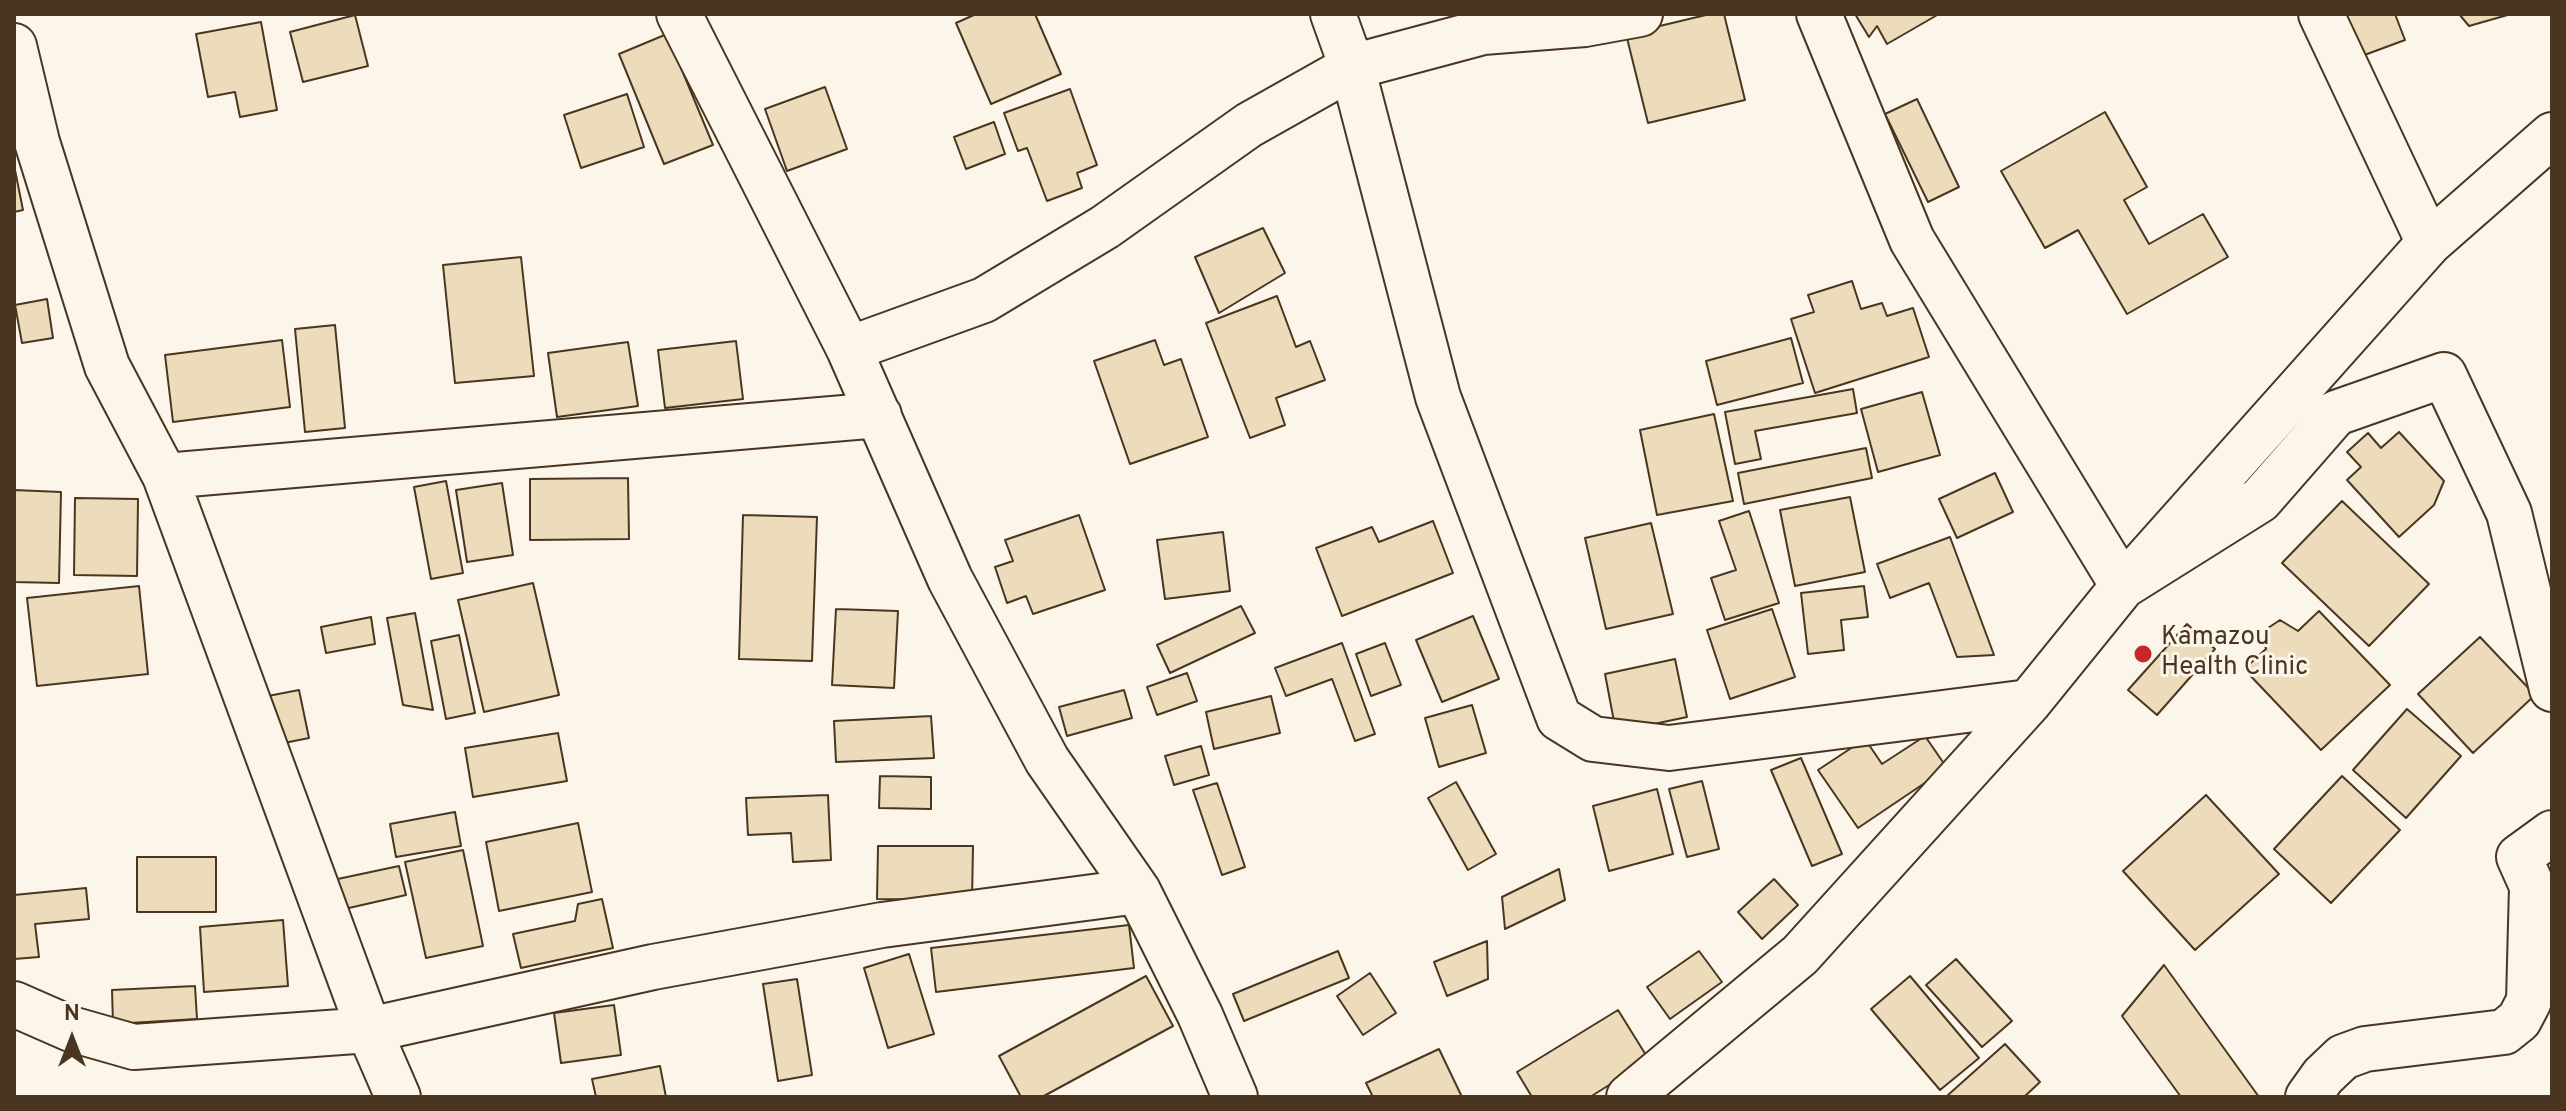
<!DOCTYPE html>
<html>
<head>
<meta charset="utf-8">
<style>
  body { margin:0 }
  #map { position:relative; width:2566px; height:1111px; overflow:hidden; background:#fbf6e9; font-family:Overpass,sans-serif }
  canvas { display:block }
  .frame { position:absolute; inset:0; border:16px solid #4a3520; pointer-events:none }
  .north { position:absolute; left:32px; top:999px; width:80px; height:80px; -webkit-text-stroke:6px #fbf6e9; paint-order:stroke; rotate:0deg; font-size:22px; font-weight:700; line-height:32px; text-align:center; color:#4a3520 }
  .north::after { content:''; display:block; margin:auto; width:28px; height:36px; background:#4a3520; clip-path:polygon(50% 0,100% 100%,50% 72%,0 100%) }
</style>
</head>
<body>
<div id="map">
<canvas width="2566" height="1111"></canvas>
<div class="frame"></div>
<div class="north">N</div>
</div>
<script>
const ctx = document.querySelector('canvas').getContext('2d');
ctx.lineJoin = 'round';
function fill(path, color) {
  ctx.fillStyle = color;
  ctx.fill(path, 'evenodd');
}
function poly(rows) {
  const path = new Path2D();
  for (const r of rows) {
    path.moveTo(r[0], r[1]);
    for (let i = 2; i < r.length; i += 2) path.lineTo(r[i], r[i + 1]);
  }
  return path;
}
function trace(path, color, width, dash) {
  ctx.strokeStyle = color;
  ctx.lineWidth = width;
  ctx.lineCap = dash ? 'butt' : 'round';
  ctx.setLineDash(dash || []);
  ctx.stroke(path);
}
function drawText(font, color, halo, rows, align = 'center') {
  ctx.font = font + ' Overpass,sans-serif';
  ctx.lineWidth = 6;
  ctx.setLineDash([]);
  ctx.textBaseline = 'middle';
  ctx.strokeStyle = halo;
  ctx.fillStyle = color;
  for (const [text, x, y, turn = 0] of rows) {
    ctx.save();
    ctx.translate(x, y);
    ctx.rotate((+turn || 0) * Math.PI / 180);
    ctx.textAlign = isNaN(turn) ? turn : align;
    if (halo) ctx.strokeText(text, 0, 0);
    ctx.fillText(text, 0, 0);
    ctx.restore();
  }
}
const building = poly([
  [976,14,1035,14,1061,74,991,104,956,23,976,14],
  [1710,14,1724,14,1745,100,1648,123,1626,34,1710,14],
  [1855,14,1939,14,1887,44,1877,26,1869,37,1855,14],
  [2334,14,2395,14,2405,40,2351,60,2334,14],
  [2459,14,2511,14,2469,26,2459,14],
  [355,15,368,66,303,82,290,32,355,15],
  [261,22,277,110,240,117,235,92,208,97,196,34,261,22],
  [667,34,713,145,664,164,619,54,667,34],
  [825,87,847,149,787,171,765,109,825,87],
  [1070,89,1097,165,1077,173,1082,188,1047,201,1027,148,1018,151,1004,113,1070,89],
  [627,94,644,147,581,168,564,115,627,94],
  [1917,99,1959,187,1928,202,1885,114,1917,99],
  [2105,112,2147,187,2124,200,2149,244,2203,214,2228,257,2127,314,2078,230,2045,248,2001,171,2105,112],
  [994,122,1005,154,966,169,954,137,994,122],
  [14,165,23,210,14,212,14,165],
  [1263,228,1285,273,1219,313,1195,257,1263,228],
  [521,257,534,376,455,383,443,265,521,257],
  [1852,281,1861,309,1882,303,1887,316,1913,308,1929,357,1815,393,1791,319,1814,312,1808,295,1852,281],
  [1277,296,1296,347,1310,341,1325,380,1276,398,1285,425,1250,438,1206,323,1277,296],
  [47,299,53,338,22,343,15,305,47,299],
  [335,325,345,428,305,432,295,329,335,325],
  [1791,338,1803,383,1717,405,1706,361,1791,338],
  [282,340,290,407,173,422,165,355,282,340],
  [1155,340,1164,365,1181,359,1208,437,1130,464,1094,361,1155,340],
  [736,341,743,399,665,408,658,350,736,341],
  [628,342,638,406,557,417,548,353,628,342],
  [1853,389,1857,413,1755,431,1761,459,1735,464,1725,412,1853,389],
  [1922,392,1940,455,1878,472,1861,409,1922,392],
  [1714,414,1733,501,1657,515,1640,430,1714,414],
  [2399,432,2444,481,2434,505,2399,537,2347,480,2361,467,2347,452,2368,433,2381,448,2399,432],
  [1866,448,1872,478,1744,504,1738,473,1866,448],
  [1995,473,2013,512,1957,538,1939,499,1995,473],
  [628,478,629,539,530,540,530,479,628,478],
  [446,481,463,573,431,579,414,487,446,481],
  [502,483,513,555,467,562,456,490,502,483],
  [14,490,61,492,59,583,14,582,14,490],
  [1850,497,1865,572,1795,586,1780,510,1850,497],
  [75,498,138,499,137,576,74,575,75,498],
  [2342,501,2429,584,2369,646,2282,563,2342,501],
  [1749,511,1779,603,1725,620,1711,578,1736,570,1719,521,1749,511],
  [743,515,817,517,812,661,739,659,743,515],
  [1079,515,1105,590,1033,614,1026,596,1007,603,995,567,1013,561,1005,540,1079,515],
  [1433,521,1453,573,1342,616,1316,548,1372,527,1379,542,1433,521],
  [1651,523,1673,614,1606,629,1585,538,1651,523],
  [1223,532,1230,591,1165,599,1157,540,1223,532],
  [1950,537,1994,655,1957,657,1929,583,1890,598,1877,564,1950,537],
  [533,583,559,695,484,712,458,600,533,583],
  [139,586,148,674,37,686,27,598,139,586],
  [1864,586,1868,617,1841,620,1844,650,1808,654,1801,593,1864,586],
  [1241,606,1255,633,1170,673,1157,645,1241,606],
  [836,609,898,611,894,688,832,685,836,609],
  [1772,609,1795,677,1730,699,1707,630,1772,609],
  [2319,611,2390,685,2321,750,2244,669,2266,649,2262,632,2280,620,2298,631,2319,611],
  [415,613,433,710,403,705,387,618,415,613],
  [1473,616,1499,679,1442,702,1416,640,1473,616],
  [371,617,375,644,326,653,321,627,371,617],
  [2187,624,2215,649,2157,715,2128,690,2187,624],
  [459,635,475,713,446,719,431,641,459,635],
  [2480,637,2535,695,2473,753,2418,694,2480,637],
  [1342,643,1375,734,1355,741,1332,679,1286,696,1275,668,1342,643],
  [1385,643,1401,685,1371,696,1356,654,1385,643],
  [1675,659,1687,717,1616,732,1605,674,1675,659],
  [1187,673,1197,701,1157,715,1147,687,1187,673],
  [299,690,309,738,279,744,268,696,299,690],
  [1124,690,1132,718,1067,736,1059,707,1124,690],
  [1271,696,1280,733,1214,749,1206,712,1271,696],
  [1472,705,1486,753,1439,767,1425,718,1472,705],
  [2407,709,2461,756,2406,818,2353,770,2407,709],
  [931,716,934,758,836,762,834,721,931,716],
  [558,733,567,781,473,797,465,748,558,733],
  [1925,736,1947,768,1858,828,1818,770,1865,739,1882,764,1925,736],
  [1201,746,1209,775,1174,785,1165,756,1201,746],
  [1801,758,1842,854,1812,866,1771,770,1801,758],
  [880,776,931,777,931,809,879,808,880,776],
  [2342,776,2400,830,2331,903,2274,849,2342,776],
  [1702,781,1719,849,1687,857,1669,789,1702,781],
  [1456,782,1496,854,1468,870,1428,798,1456,782],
  [1217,783,1245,867,1222,875,1193,790,1217,783],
  [1657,789,1673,854,1609,871,1593,806,1657,789],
  [828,795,831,860,793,862,791,833,748,835,746,798,828,795],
  [2206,795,2279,874,2195,950,2123,871,2206,795],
  [455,812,461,846,396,857,390,824,455,812],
  [578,823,592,892,499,911,486,842,578,823],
  [878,846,973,846,972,900,877,899,878,846],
  [463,850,483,946,426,958,405,862,463,850],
  [137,857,216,857,216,912,137,912,137,857],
  [399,866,406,895,340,910,333,880,399,866],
  [1559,869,1565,900,1505,929,1502,897,1559,869],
  [1774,879,1798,905,1762,939,1738,912,1774,879],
  [86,888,89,919,35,924,39,957,14,959,14,895,86,888],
  [602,899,613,948,521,968,513,934,575,921,578,904,602,899],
  [283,920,288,986,204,992,200,927,283,920],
  [1129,925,1134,968,936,992,931,948,1129,925],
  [1487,941,1488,979,1447,996,1434,962,1487,941],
  [1338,951,1349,978,1244,1021,1233,994,1338,951],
  [1699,951,1722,982,1670,1019,1647,987,1699,951],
  [909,954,934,1034,888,1048,864,968,909,954],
  [1956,959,2012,1021,1982,1047,1926,985,1956,959],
  [2164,965,2259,1097,2181,1097,2122,1016,2164,965],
  [1370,973,1396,1013,1363,1035,1337,996,1370,973],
  [1146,976,1173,1026,1042,1097,1021,1097,999,1056,1146,976],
  [1910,976,1979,1058,1940,1090,1871,1009,1910,976],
  [797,979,812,1075,778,1081,763,984,797,979],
  [195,986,197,1019,113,1024,112,990,195,986],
  [614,1005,621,1055,561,1063,554,1013,614,1005],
  [1618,1010,1649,1060,1590,1097,1532,1097,1517,1072,1618,1010],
  [2005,1044,2040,1082,2024,1097,1951,1097,1948,1095,2005,1044],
  [1439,1049,1462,1097,1373,1097,1366,1083,1439,1049],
  [660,1066,666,1097,596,1097,592,1079,660,1066]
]);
fill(building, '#ecdcbc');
trace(building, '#4a3520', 2);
const minor = poly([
  [679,14,849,349,950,579,1047,760,1138,891,1200,1015,1235,1097],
  [1333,14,1352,67,1438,397,1559,718,1593,739,1669,748,2029,702],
  [1819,14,1912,240,2123,586,2260,500,2336,413,2444,375,2509,513,2552,689],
  [2321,14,2429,243],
  [14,46,37,142,107,366,165,476,369,1030,398,1097],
  [849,349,984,300,1105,227,1249,125,1352,67,1483,32,1585,24,1640,14],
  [165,476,879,415],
  [14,1004,71,1029,134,1047,369,1030,653,967,882,925,1138,891],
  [1629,1097,1800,955,2029,702,2123,586,2429,243,2552,135],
  [2308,1097,2323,1076,2343,1057,2365,1049,2504,1032,2519,1020,2529,1001,2532,886,2519,857,2552,833]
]);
trace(minor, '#4a3520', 48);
trace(minor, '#fbf6e9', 44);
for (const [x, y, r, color] of [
  [2143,654,10,"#c62828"]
]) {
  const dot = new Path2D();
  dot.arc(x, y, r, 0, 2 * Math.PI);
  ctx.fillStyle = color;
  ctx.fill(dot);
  trace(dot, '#fbf6e9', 3);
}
drawText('26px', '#4a3520', '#fbf6e9', [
  ["Kamazou",2161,639],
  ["Health Clinic",2161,669]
], 'left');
</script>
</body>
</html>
